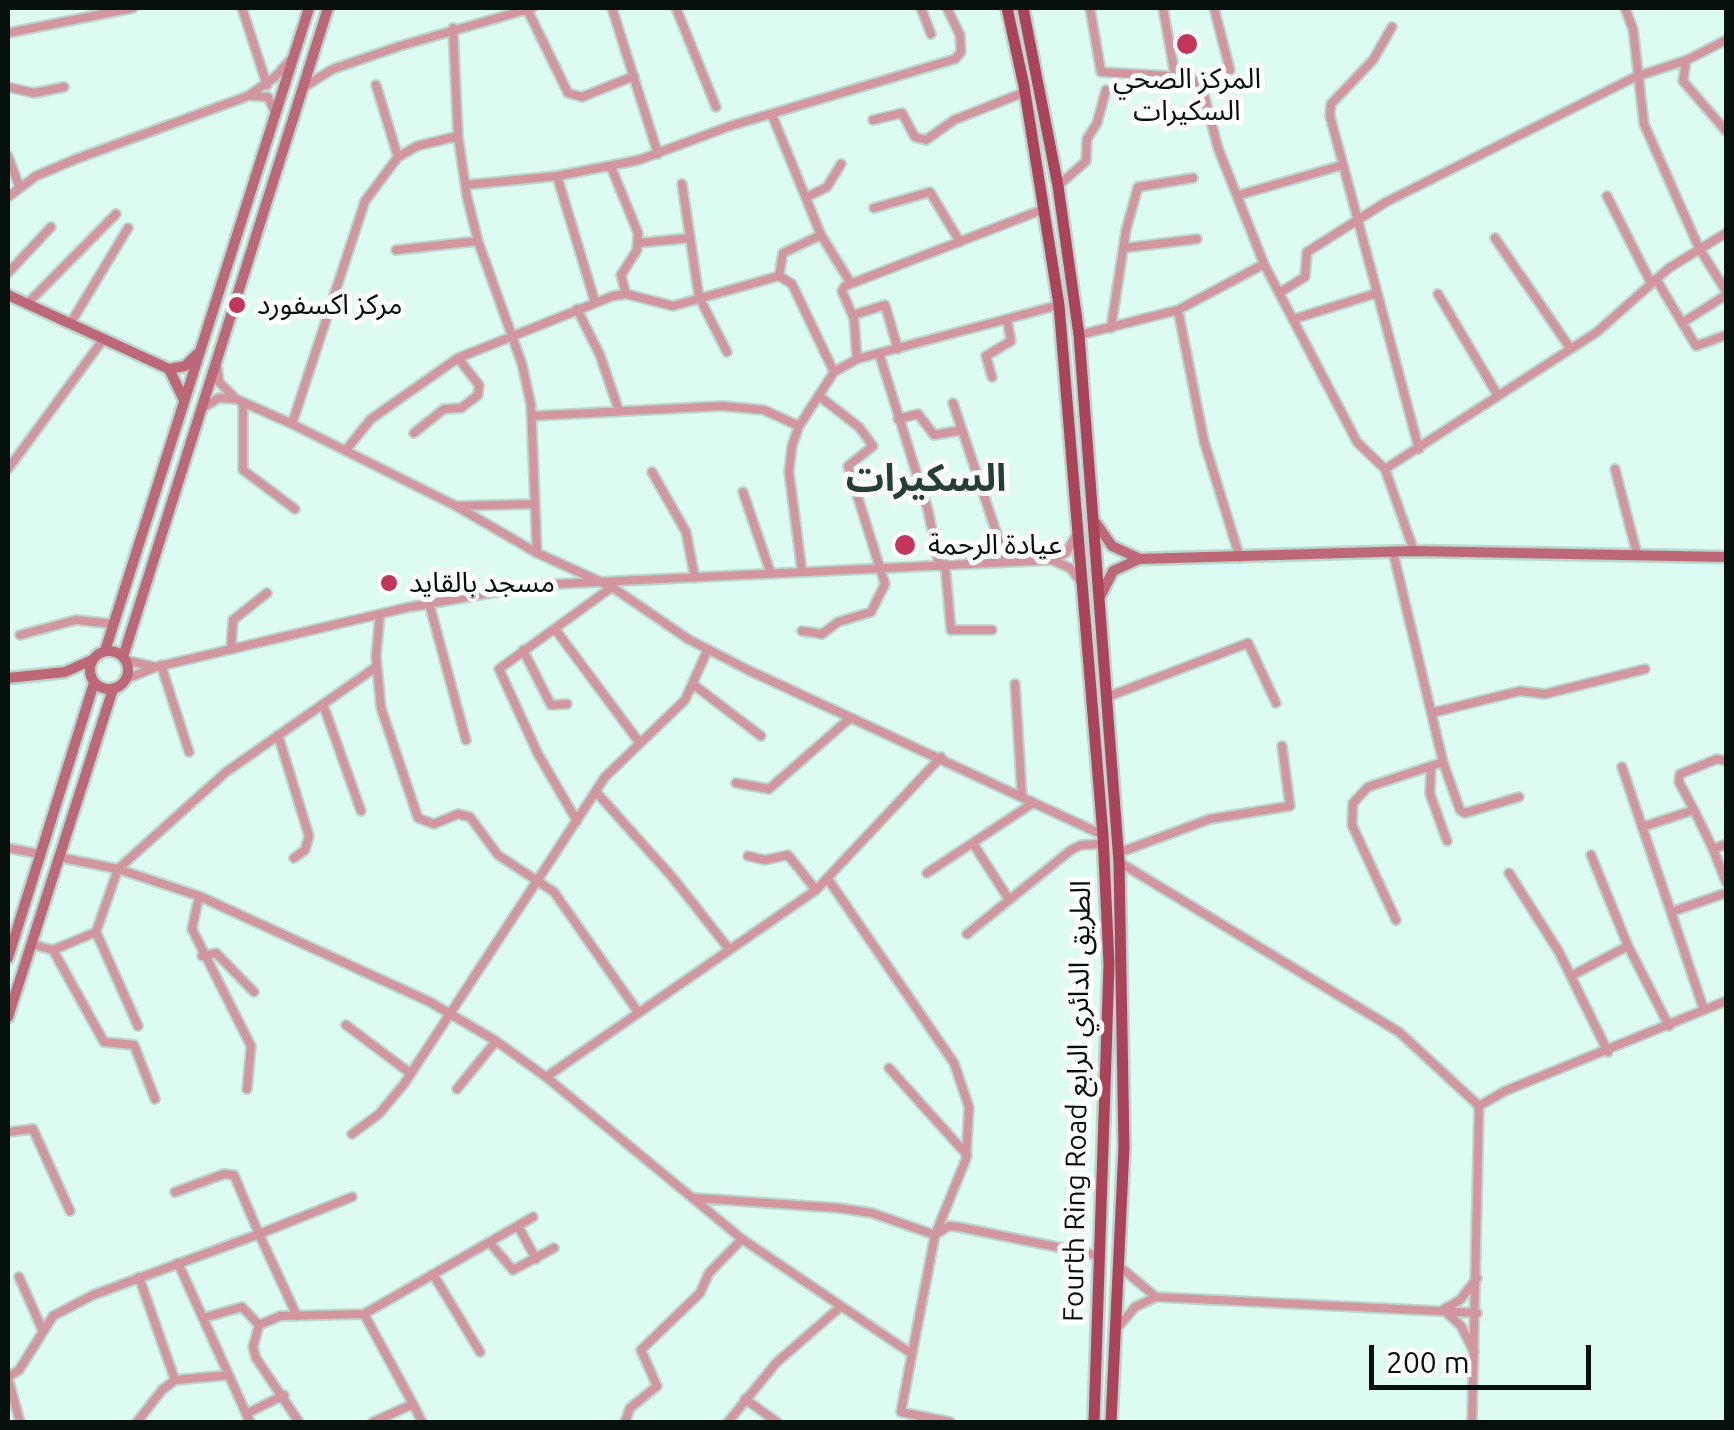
<!DOCTYPE html>
<html>
<head>
<meta charset="utf-8">
<style>
  body { margin:0 }
  #map { position:relative; width:1734px; height:1430px; overflow:hidden; background:#dcfcf1; font-family:Ubuntu,sans-serif }
  canvas { display:block }
  .frame { position:absolute; inset:0; border:10px solid #06110d; pointer-events:none }
  .scale { position:absolute; left:1369px; top:1345px; width:222px; height:45px; box-sizing:border-box; border:5px solid #06110d; border-top:0; padding-left:12px; font-size:30px; line-height:35px; white-space:nowrap; color:#06110d; -webkit-text-stroke:8px #fff; paint-order:stroke }
</style>
</head>
<body>
<div id="map">
<canvas width="1734" height="1430"></canvas>
<div class="frame"></div>
<div class="scale">200 m</div>
</div>
<script>
const ctx = document.querySelector('canvas').getContext('2d');
ctx.lineJoin = 'round';
function poly(rows) {
  const path = new Path2D();
  for (const r of rows) {
    if (r.length === 3) {
      path.moveTo(r[0] + r[2], r[1]);
      path.arc(r[0], r[1], r[2], 0, 2 * Math.PI);
      continue;
    }
    path.moveTo(r[0], r[1]);
    for (let i = 2; i < r.length; i += 2) path.lineTo(r[i], r[i + 1]);
  }
  return path;
}
function trace(path, color, width, dash) {
  ctx.strokeStyle = color;
  ctx.lineWidth = width;
  ctx.lineCap = dash ? 'butt' : 'round';
  ctx.setLineDash(dash || []);
  ctx.stroke(path);
}
function drawText(font, color, halo, rows, align = 'center') {
  ctx.font = font + ' Ubuntu,"Noto Sans Arabic",sans-serif';
  ctx.lineWidth = 10;
  ctx.setLineDash([]);
  ctx.textBaseline = 'middle';
  ctx.strokeStyle = halo;
  ctx.fillStyle = color;
  for (const [text, x, y, turn = 0] of rows) {
    ctx.save();
    ctx.translate(x, y);
    ctx.rotate((+turn || 0) * Math.PI / 180);
    ctx.textAlign = isNaN(turn) ? turn : align;
    if (halo) ctx.strokeText(text, 0, 0);
    ctx.fillText(text, 0, 0);
    ctx.restore();
  }
}
const street = poly([
  [242,8,267,85],
  [612,8,658,154],
  [676,8,716,107],
  [921,8,931,34],
  [1090,8,1101,72,1190,77,1202,87,1218,148,1264,264,1357,442,1385,469,1414,551],
  [1163,8,1175,75],
  [1625,8,1633,29,1644,124,1699,248,1726,291],
  [527,9,568,93,582,97,634,76],
  [1392,27,1373,60,1331,104,1330,116,1419,449],
  [453,28,458,136,467,197,478,241,522,364,531,405,537,553],
  [8,33,133,8],
  [1686,61,1683,81,1726,131],
  [1198,81,1230,70,1214,8],
  [376,85,398,157],
  [8,87,34,93,64,87],
  [304,87,333,69,400,46,532,8],
  [252,96,268,97,274,110],
  [772,115,821,235,850,282],
  [873,120,902,113,915,137,926,140,954,120,1025,92],
  [8,156,19,186],
  [611,167,638,233,637,250,621,275,626,294],
  [557,176,595,302],
  [682,184,699,297,727,352],
  [465,185,557,176,639,160,730,126,955,59,961,52,960,35,947,8],
  [1058,186,1086,161,1087,139,1097,123,1106,90],
  [1239,195,1343,165],
  [1607,196,1651,283],
  [8,197,36,176,76,159,248,96,275,77,291,59],
  [807,197,827,187,841,164],
  [874,208,930,192,960,242],
  [1495,238,1570,348],
  [638,243,690,238],
  [1124,248,1197,239],
  [396,250,478,241],
  [8,273,51,227],
  [779,276,783,253,821,235],
  [1656,279,1696,346,1726,335],
  [1279,293,1305,277,1307,252,1386,202,1635,77,1687,60,1726,40],
  [1438,294,1497,394],
  [27,304,116,214],
  [577,309,600,355,618,408],
  [1178,310,1204,441,1240,558],
  [853,315,885,305,898,349],
  [1294,319,1377,293],
  [1682,323,1726,295],
  [70,324,128,228],
  [1111,328,1126,230,1138,187,1193,178],
  [1079,335,1178,310,1264,264],
  [879,353,928,510,939,565],
  [857,359,854,319,842,291,845,286,1044,209],
  [217,366,219,382,236,399],
  [992,377,986,356,1011,341,1007,319],
  [243,403,243,470,295,509],
  [953,403,1006,561],
  [204,407,219,398,236,399,292,424,456,506,537,553,612,587,688,639,748,670,1103,835],
  [532,416,722,406,764,410,799,426],
  [898,419,918,414,934,435,962,430],
  [292,424,365,201,398,157,417,146,458,136],
  [414,433,444,409,461,408,478,395,479,385,458,358],
  [346,450,371,419,458,358,613,296,626,294,673,306,779,276,792,284,834,372],
  [8,469,102,341],
  [1385,469,1597,332,1669,268,1726,233],
  [1615,469,1637,554],
  [652,472,686,532,695,578],
  [743,492,771,574],
  [456,506,533,504],
  [1393,552,1443,762,1460,810,1465,813,1519,797],
  [1052,560,1066,553,1075,537],
  [945,564,951,630,992,630],
  [802,572,789,472,792,446,799,426,834,372,857,359,1059,305],
  [429,603,466,740],
  [380,614,376,656,381,708,418,818,434,824,458,814,470,817,498,855,554,892,638,1012],
  [555,629,639,742],
  [802,631,822,634,838,622,871,612,885,584,848,466,873,446,859,427,819,396],
  [20,635,76,620,114,624],
  [231,648,233,620,267,593],
  [523,650,551,705,567,704],
  [125,660,156,667],
  [161,665,189,752],
  [126,679,156,667,405,608,536,585,1052,560,1070,568,1081,582],
  [1015,684,1022,797],
  [694,685,761,736],
  [1107,697,1248,643,1276,703],
  [324,707,361,811],
  [1435,712,1520,691,1545,694,1645,669],
  [278,735,309,836,305,850,294,858],
  [1622,767,1704,1010],
  [1431,769,1430,794,1447,841],
  [736,783,769,789,849,719],
  [597,793,673,878,729,949],
  [1694,810,1679,782,1680,774,1717,759,1726,761],
  [577,821,538,754,499,669,612,587],
  [1642,827,1694,810,1713,849,1726,844],
  [974,845,1008,898],
  [8,848,40,854],
  [1713,849,1726,882],
  [1118,853,1210,819,1290,806,1282,746],
  [1591,855,1628,946,1669,1026],
  [748,856,765,860,788,855,816,890],
  [58,857,118,869,199,896,430,1002,496,1041,546,1077,742,1239,912,1354,901,1412,950,1422],
  [1119,862,1399,1032,1479,1106],
  [927,873,1033,803],
  [1509,873,1559,952,1608,1052],
  [828,879,954,1063,969,1107,966,1159,935,1235,912,1354],
  [199,896,192,929,251,1046,247,1089],
  [1671,912,1726,893],
  [1396,920,1352,825,1353,803,1368,787,1443,762],
  [96,932,138,1026],
  [967,934,1071,850,1081,845,1104,844],
  [31,944,53,950,96,932,118,869,226,772,376,667],
  [53,950,104,1042,134,1045,155,1099],
  [202,956,216,953,254,992],
  [1571,976,1628,946],
  [346,1025,410,1073],
  [889,1068,967,1155],
  [546,1077,816,890,941,757],
  [457,1089,496,1041],
  [1479,1106,1505,1091,1726,1001],
  [8,1132,33,1129,70,1211],
  [352,1134,379,1114,404,1084,605,777,685,700,708,649],
  [175,1192,224,1174,234,1175,259,1234,352,1197],
  [696,1198,838,1208,872,1213,935,1235,949,1226,959,1227,1101,1256],
  [518,1226,536,1259],
  [490,1243,513,1270,554,1248],
  [178,1263,250,1422],
  [1119,1266,1156,1297],
  [433,1274,480,1352],
  [19,1277,42,1329],
  [139,1277,175,1380],
  [1441,1311,1460,1300,1477,1278],
  [1446,1312,1461,1326,1474,1352],
  [364,1314,413,1404],
  [203,1318,242,1307,259,1325],
  [1119,1326,1135,1307,1156,1297,1477,1313],
  [8,1377,19,1370,53,1316,93,1295,259,1234,297,1316],
  [8,1378,20,1422],
  [745,1399,777,1422],
  [246,1414,284,1395],
  [137,1422,162,1390,175,1380,229,1375],
  [299,1422,256,1358,253,1347,259,1325,280,1316,364,1314,533,1217],
  [373,1422,413,1404,422,1422],
  [625,1422,630,1408,657,1386,641,1350,700,1293,709,1273,742,1239],
  [728,1422,776,1363,839,1308],
  [1472,1422,1479,1106]
]);
const secondary = poly([
  [8,295,169,369,183,398],
  [169,369,185,366,197,354],
  [1096,523,1112,546,1138,558],
  [1101,595,1113,571,1139,559,1414,551,1726,557],
  [109,670,19],
  [105,651,309,8],
  [123,657,328,8],
  [8,678,65,672,92,660],
  [8,958,94,683],
  [8,1017,113,689]
]);
const primary = poly([
  [1007,8,1024,86,1059,305,1103,835,1109,964,1094,1422],
  [1023,8,1058,186,1079,335,1119,862,1124,1147,1111,1422]
]);
trace(street, '#bad6cd', 12);
trace(secondary, '#bad6cd', 15);
trace(primary, '#bad6cd', 16);
trace(street, '#d2979e', 8);
trace(secondary, '#bd6876', 10);
trace(primary, '#ab4459', 11);
for (const [x, y, r, color] of [
  [1187,44,12,"#c43559"],
  [237,305,10,"#c43559"],
  [905,545,12,"#c43559"],
  [389,583,10,"#c43559"]
]) {
  const dot = new Path2D();
  dot.arc(x, y, r, 0, 2 * Math.PI);
  ctx.fillStyle = color;
  ctx.fill(dot);
  trace(dot, '#fff', 4);
}
drawText('28px', '#06110d', '#fff', [
  ["المركز الصحي",1187,79,"center"],
  ["السكيرات",1187,111,"center"],
  ["مركز اكسفورد",257,305],
  ["عيادة الرحمة",928,545],
  ["مسجد بالقايد",409,583]
], 'left');
drawText('28px', '#06110d', '#fff', [
  ["Fourth Ring Road الطريق الدائري الرابع",1077,1101,-89]
]);
drawText('bold 38px', '#243f37', '#fff', [
  ["السكيرات",926,478]
]);
</script>
</body>
</html>
